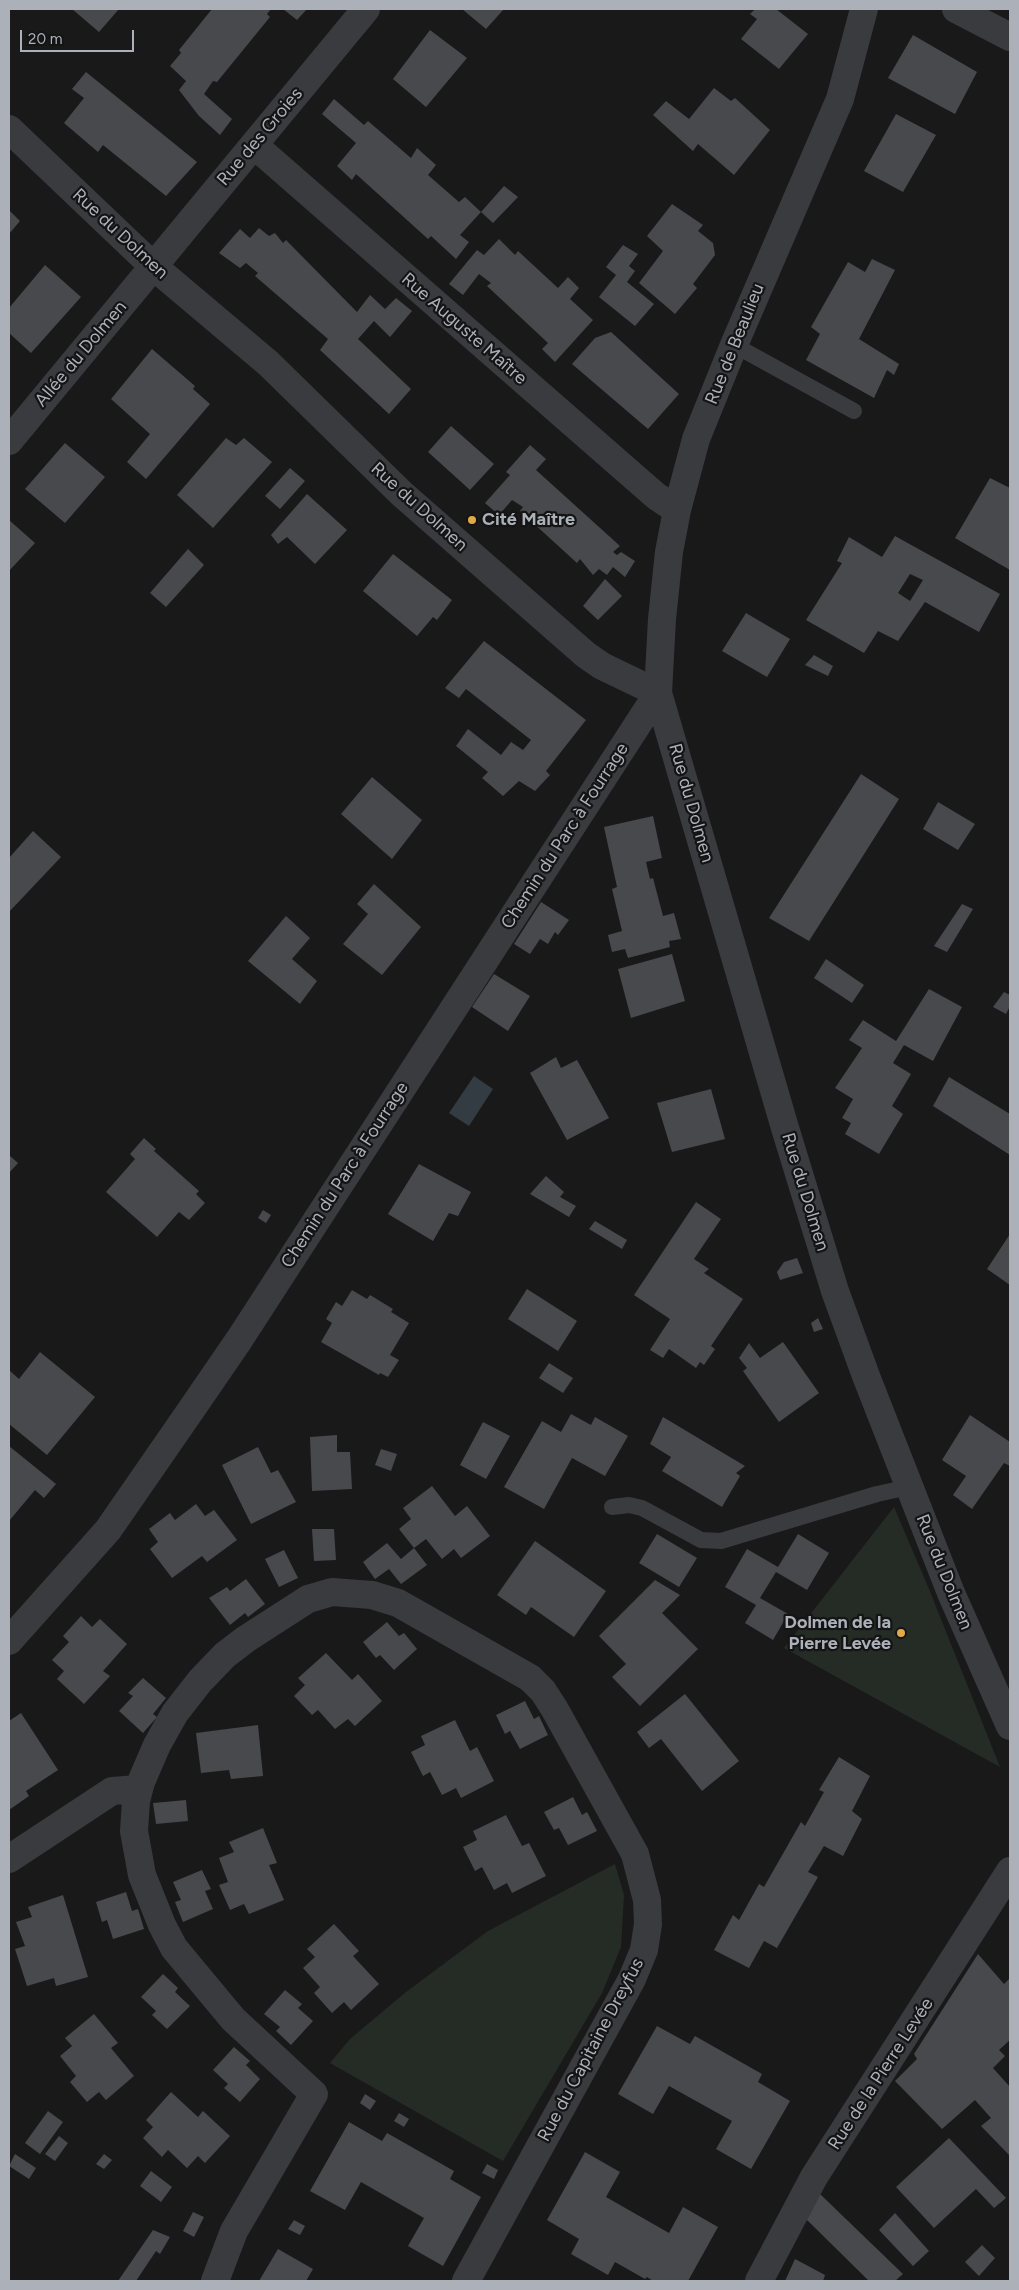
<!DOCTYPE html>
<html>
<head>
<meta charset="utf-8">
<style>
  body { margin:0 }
  #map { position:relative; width:1019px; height:2290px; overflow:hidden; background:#19191a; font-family:Figtree,sans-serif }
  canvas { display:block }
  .frame { position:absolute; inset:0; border:10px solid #acb0b9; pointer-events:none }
  .scale { position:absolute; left:20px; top:30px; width:114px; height:22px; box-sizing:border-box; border:2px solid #acb0b9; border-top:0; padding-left:6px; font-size:15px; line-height:18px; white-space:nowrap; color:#acb0b9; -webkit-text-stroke:4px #141415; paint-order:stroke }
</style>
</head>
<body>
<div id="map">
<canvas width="1019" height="2290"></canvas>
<div class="frame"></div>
<div class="scale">20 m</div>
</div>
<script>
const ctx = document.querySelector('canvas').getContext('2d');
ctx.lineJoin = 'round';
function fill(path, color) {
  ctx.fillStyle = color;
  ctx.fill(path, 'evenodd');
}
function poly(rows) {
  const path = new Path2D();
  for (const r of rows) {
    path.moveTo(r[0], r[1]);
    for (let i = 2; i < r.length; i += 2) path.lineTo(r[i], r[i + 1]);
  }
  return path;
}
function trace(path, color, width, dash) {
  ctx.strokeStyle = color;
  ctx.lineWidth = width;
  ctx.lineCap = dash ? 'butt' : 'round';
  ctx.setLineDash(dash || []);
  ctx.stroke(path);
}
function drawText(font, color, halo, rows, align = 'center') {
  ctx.font = font + ' Figtree,sans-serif';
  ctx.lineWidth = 4.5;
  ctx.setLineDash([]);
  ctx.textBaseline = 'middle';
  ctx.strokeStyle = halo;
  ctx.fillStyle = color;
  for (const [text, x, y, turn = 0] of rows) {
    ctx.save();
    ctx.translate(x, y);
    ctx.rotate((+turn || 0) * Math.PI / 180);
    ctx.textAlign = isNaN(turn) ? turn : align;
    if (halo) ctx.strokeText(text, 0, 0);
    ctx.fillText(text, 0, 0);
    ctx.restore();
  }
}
fill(poly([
  [894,1507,929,1589,1000,1767,784,1648],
  [615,1864,624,1895,621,1947,602,1993,503,2161,330,2063,350,2039,406,1992,488,1931]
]), '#252c26');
fill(poly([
  [474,1076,493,1089,469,1126,449,1113]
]), '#333c42');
fill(poly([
  [72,9,119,9,99,32],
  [212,9,271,9,267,14,270,17,217,82,213,81,204,94,232,119,220,135,199,116,179,90,186,81,170,66,181,53,179,50],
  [283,9,307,9,297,20],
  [462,9,504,9,486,29],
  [755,9,776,9,808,34,779,69,741,39,757,19,750,14],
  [430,30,467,58,426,107,393,79],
  [913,35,977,72,955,114,888,78],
  [86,72,197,162,166,196,103,145,98,152,64,123,84,98,72,89],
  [714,88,731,101,735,98,770,130,734,175,698,144,693,151,653,115,666,101,689,119],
  [334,99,364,125,368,121,411,158,417,148,436,165,428,175,459,202,465,197,481,212,460,235,469,242,456,259,431,236,428,239,356,174,352,180,337,166,356,143,322,114],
  [896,114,936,135,903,192,864,171],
  [504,186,518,197,493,223,481,212],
  [672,204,703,225,698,231,713,243,715,255,693,284,697,288,675,314,639,283,663,251,647,236],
  [9,210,20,221,9,234],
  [259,228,269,236,275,233,283,243,286,240,357,312,370,295,385,309,396,298,412,311,390,337,374,321,358,339,411,389,389,414,320,350,328,339,255,276,258,273,246,263,240,268,219,253,240,229,250,238],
  [499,239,515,255,518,251,558,288,568,277,579,288,570,299,593,320,555,362,542,349,548,343,487,286,491,283,479,274,463,295,449,284,477,250,484,255],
  [623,245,638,254,629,266,635,271,627,282,654,304,635,326,599,297,616,275,606,267],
  [872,259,895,270,859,339,899,364,894,375,887,370,874,398,806,360,820,334,811,327,848,262,865,272],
  [45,265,81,297,31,353,9,333,9,308],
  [611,332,679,394,648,429,572,364,595,338],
  [152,349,195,386,193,389,210,404,146,479,127,462,150,434,111,399],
  [451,426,494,464,470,490,428,452],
  [226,438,236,445,244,438,272,462,213,528,177,495],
  [65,443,105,477,65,523,25,489],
  [530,445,546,459,536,470,620,546,613,552,617,555,621,552,635,561,625,577,613,567,607,575,599,569,593,575,580,559,577,563,520,511,523,507,512,500,499,515,485,503,510,475,506,472],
  [290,468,305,481,280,509,265,496],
  [990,478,1010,488,1010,570,955,538],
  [307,494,347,530,315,564,287,537,278,544,271,535],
  [9,520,35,543,9,571],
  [895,536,1000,594,979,632,925,602,898,641,878,631,864,653,806,620,842,563,837,561,849,537,882,557],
  [910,574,923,580,910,601,898,593],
  [188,549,204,565,166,607,150,593],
  [393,554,452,600,437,620,433,617,417,636,363,591],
  [605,579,622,596,598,620,583,606],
  [746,613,790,639,767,677,722,651],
  [484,641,586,720,546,771,550,775,535,791,519,781,503,796,482,778,488,772,456,746,468,729,501,755,511,742,523,750,531,740,466,689,459,698,445,688],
  [814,655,833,666,828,676,805,665],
  [861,774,899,799,809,941,769,918],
  [372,777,422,820,392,859,341,814],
  [938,802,975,824,958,850,923,829],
  [653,816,662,858,646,862,650,879,653,878,663,916,674,913,681,939,669,941,670,947,628,958,625,949,612,952,608,935,622,931,612,889,617,887,604,827],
  [33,831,61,857,9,912,9,858],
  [374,884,421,927,382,975,343,944,368,914,357,904],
  [541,902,569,920,558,935,555,932,548,944,540,939,530,954,514,944],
  [962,904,973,909,947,952,934,946],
  [286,916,310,938,292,959,317,981,300,1004,248,961],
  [672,954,685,1001,631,1018,618,969],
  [826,959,864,985,852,1003,814,978],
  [494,974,530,996,508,1031,472,1007],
  [929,989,962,1007,933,1061,904,1045,893,1063,911,1074,892,1106,903,1114,879,1154,845,1134,851,1123,842,1118,853,1099,835,1088,862,1048,849,1040,863,1020,896,1041],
  [1004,992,1010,995,1010,1006,1006,1014,993,1007],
  [556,1057,561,1068,577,1060,609,1118,567,1140,530,1073],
  [949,1077,1010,1114,1010,1155,933,1106],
  [711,1089,725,1139,672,1152,657,1103],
  [144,1138,156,1149,154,1151,199,1191,196,1194,205,1203,189,1220,179,1212,157,1237,106,1192,135,1159,130,1154],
  [9,1155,18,1163,9,1173],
  [419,1164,471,1192,458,1216,449,1213,433,1241,388,1214],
  [546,1176,564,1192,560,1197,576,1206,569,1217,530,1194],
  [696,1202,721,1219,694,1259,709,1269,704,1273,743,1299,711,1346,715,1349,704,1365,700,1362,696,1368,669,1349,663,1358,650,1350,670,1319,634,1295],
  [263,1210,271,1215,266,1223,258,1218],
  [595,1221,627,1240,622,1249,589,1229],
  [1010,1234,1010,1285,987,1269],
  [797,1258,803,1273,780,1280,777,1272,784,1262],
  [527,1289,577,1321,558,1351,508,1319],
  [352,1290,367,1299,370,1295,393,1309,391,1312,409,1323,390,1355,399,1360,388,1377,380,1373,379,1375,321,1342,332,1323,326,1319,336,1302,342,1306],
  [818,1318,823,1329,814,1332,811,1323],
  [783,1342,819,1393,779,1422,743,1371,747,1368,739,1358,749,1343,760,1358],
  [40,1352,95,1397,47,1455,9,1424,9,1370,19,1379],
  [549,1363,573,1378,563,1393,539,1378],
  [571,1414,591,1425,595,1417,628,1436,605,1476,572,1458,544,1509,504,1487,542,1421,561,1432],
  [970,1415,1010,1442,1010,1466,1004,1463,972,1509,953,1495,966,1476,942,1460],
  [663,1417,745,1466,736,1473,740,1476,722,1507,662,1471,671,1457,650,1444],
  [483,1422,510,1436,486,1479,460,1465],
  [337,1435,337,1452,350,1452,352,1489,312,1491,310,1437],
  [9,1446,56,1484,44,1498,35,1490,9,1521],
  [258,1447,271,1473,278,1470,296,1502,251,1524,222,1465],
  [381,1449,397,1454,391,1471,375,1465],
  [432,1486,455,1516,467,1506,490,1536,461,1558,454,1549,442,1559,426,1539,414,1548,399,1529,411,1519,403,1508],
  [196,1504,205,1516,214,1510,237,1540,207,1562,202,1556,172,1578,150,1549,158,1542,149,1529,170,1513,175,1520],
  [312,1529,334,1529,336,1560,314,1561],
  [657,1534,697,1558,679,1587,639,1563],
  [798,1534,829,1553,807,1590,776,1572,760,1598,788,1614,773,1640,745,1623,756,1605,725,1587,747,1549,778,1567],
  [535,1541,606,1591,574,1637,531,1607,526,1615,497,1595],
  [387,1543,401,1559,414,1548,427,1565,401,1584,389,1569,375,1579,363,1562],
  [284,1550,298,1578,279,1587,265,1559],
  [246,1579,265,1604,248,1617,245,1613,230,1625,209,1598,227,1587,230,1591],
  [655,1580,680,1595,662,1613,698,1649,640,1706,612,1677,626,1664,599,1636],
  [81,1616,92,1627,100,1619,127,1644,103,1671,110,1676,84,1704,57,1679,64,1671,52,1660,69,1642,63,1636],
  [387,1622,399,1636,404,1633,417,1649,394,1670,380,1655,376,1658,363,1642],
  [326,1653,352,1680,358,1674,382,1701,355,1726,348,1719,335,1729,318,1710,312,1715,294,1696,305,1685,298,1678],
  [143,1678,166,1698,153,1714,157,1717,143,1733,119,1711,133,1696,128,1693],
  [685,1694,739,1761,702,1791,661,1739,649,1748,637,1732],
  [525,1701,534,1719,539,1716,548,1735,520,1749,510,1731,505,1734,496,1715],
  [21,1713,58,1770,26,1791,29,1796,9,1810,9,1721],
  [455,1720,470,1751,477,1747,494,1781,461,1798,456,1788,442,1795,430,1772,423,1776,411,1752,425,1745,421,1736],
  [258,1725,263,1776,231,1779,229,1770,201,1773,196,1733],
  [839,1757,870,1776,852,1811,862,1819,843,1856,824,1846,808,1872,818,1877,777,1948,764,1941,749,1968,714,1950,733,1915,739,1920,759,1884,764,1887,801,1822,805,1826,824,1792,819,1790],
  [573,1797,582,1815,587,1812,597,1831,568,1845,559,1828,554,1830,544,1812],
  [186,1800,188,1821,156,1824,153,1803],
  [506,1815,522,1846,529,1843,546,1876,512,1893,507,1883,494,1890,482,1867,475,1871,463,1847,477,1840,473,1831],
  [263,1828,277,1863,269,1865,284,1900,249,1914,244,1904,230,1910,219,1885,228,1882,219,1858,234,1852,229,1842],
  [202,1870,211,1889,205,1891,213,1909,183,1922,175,1902,181,1900,173,1882],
  [126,1892,132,1911,138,1909,144,1929,113,1939,107,1920,102,1922,96,1902],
  [63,1895,88,1977,56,1986,54,1978,27,1986,15,1949,25,1946,16,1922,32,1917,28,1907],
  [334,1924,359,1951,353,1956,379,1984,351,2010,344,2002,332,2013,314,1993,320,1987,303,1968,315,1957,307,1949],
  [978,1954,1004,1984,1010,1978,1010,2040,999,2050,1005,2056,993,2068,1010,2087,1010,2156,981,2126,991,2118,975,2100,942,2129,895,2081,917,2059,914,2054],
  [163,1974,178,1988,175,1992,190,2006,167,2029,152,2015,156,2011,141,1997],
  [285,1990,302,2004,298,2008,313,2021,291,2045,276,2031,280,2027,264,2014],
  [94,2014,118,2043,111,2048,134,2076,106,2100,99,2092,87,2102,70,2082,76,2076,60,2056,72,2046,65,2038],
  [657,2026,690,2044,695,2036,762,2074,758,2082,790,2101,751,2169,716,2149,732,2121,669,2086,653,2114,618,2094],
  [234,2047,250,2061,246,2065,260,2079,240,2102,224,2088,228,2084,213,2070],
  [171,2092,198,2117,203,2111,230,2136,205,2163,198,2156,187,2168,168,2150,162,2157,143,2138,153,2127,146,2120],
  [365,2094,376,2101,370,2110,360,2103],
  [48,2111,63,2122,40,2154,25,2143],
  [399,2113,409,2119,404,2127,394,2121],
  [349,2122,382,2141,387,2133,454,2171,450,2179,481,2197,443,2266,408,2246,424,2218,361,2182,345,2210,310,2191],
  [59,2136,68,2143,55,2161,45,2154],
  [949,2138,1006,2198,994,2208,976,2189,934,2228,896,2187],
  [585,2152,620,2172,606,2197,669,2233,683,2207,718,2227,688,2281,653,2281,647,2277,645,2279,615,2262,608,2275,571,2254,579,2239,547,2220],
  [15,2154,36,2168,29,2179,9,2166],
  [104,2154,112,2160,104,2169,96,2164],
  [487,2164,498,2170,494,2179,482,2173],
  [151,2171,172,2187,161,2202,140,2186],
  [820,2194,903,2274,895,2281,869,2281,806,2219],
  [193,2212,204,2217,194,2237,183,2231],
  [895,2213,929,2251,913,2266,879,2230],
  [294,2220,305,2226,300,2235,288,2229],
  [153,2230,170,2237,160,2254,156,2251,136,2281,118,2281],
  [982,2245,995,2258,979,2276,965,2262],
  [278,2249,313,2269,306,2281,259,2281],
  [795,2259,825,2275,823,2281,785,2281]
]), '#48494d');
trace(poly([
  [734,345,854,411],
  [612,1507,629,1505,642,1508,701,1540,721,1541,877,1494,909,1487]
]), '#3a3b3f', 16);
trace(poly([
  [864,9,840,99,734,345,696,439,677,510,669,552,662,619,658,693,785,1128,835,1291,866,1376,951,1593,1010,1726],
  [956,9,1010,37],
  [9,129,153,266,268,363,402,494,586,655,602,666,658,693],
  [254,145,656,496,677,510],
  [9,441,366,9],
  [9,1641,108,1530,191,1410,239,1340,658,693],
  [9,1859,112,1791,139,1789],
  [215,2281,234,2231,314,2094,233,2019,174,1948,162,1925,142,1875,134,1831,136,1801,141,1782,157,1745,175,1713,200,1681,225,1655,246,1639,308,1599,332,1592,372,1595,398,1603,530,1678,543,1691,554,1708,635,1854,647,1900,648,1924,644,1950,632,1979,466,2281],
  [759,2281,814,2177,1010,1871]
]), '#3a3b3f', 28);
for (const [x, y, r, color] of [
  [472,520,5,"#e1a94a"],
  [901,1633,5,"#e1a94a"]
]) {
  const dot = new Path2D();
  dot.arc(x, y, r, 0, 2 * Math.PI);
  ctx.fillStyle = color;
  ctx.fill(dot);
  trace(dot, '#141415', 2);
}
drawText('18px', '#acb0b9', '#141415', [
  ["Rue des Groies",260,137,-50],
  ["Rue du Dolmen",120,234,43],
  ["Rue Auguste Maître",464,329,41],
  ["Rue de Beaulieu",735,344,-68],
  ["Allée du Dolmen",81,354,-50],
  ["Rue du Dolmen",419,507,42],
  ["Rue du Dolmen",691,803,74],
  ["Chemin du Parc à Fourrage",565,836,-57],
  ["Chemin du Parc à Fourrage",345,1175,-57],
  ["Rue du Dolmen",805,1192,73],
  ["Rue du Dolmen",944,1572,68],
  ["Rue du Capitaine Dreyfus",591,2050,-62],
  ["Rue de la Pierre Levée",881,2074,-57]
]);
drawText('bold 18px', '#acb0b9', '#141415', [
  ["Cité Maître",482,520],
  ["Dolmen de la",891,1623,"right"],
  ["Pierre Levée",891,1644,"right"]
], 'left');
</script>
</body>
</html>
